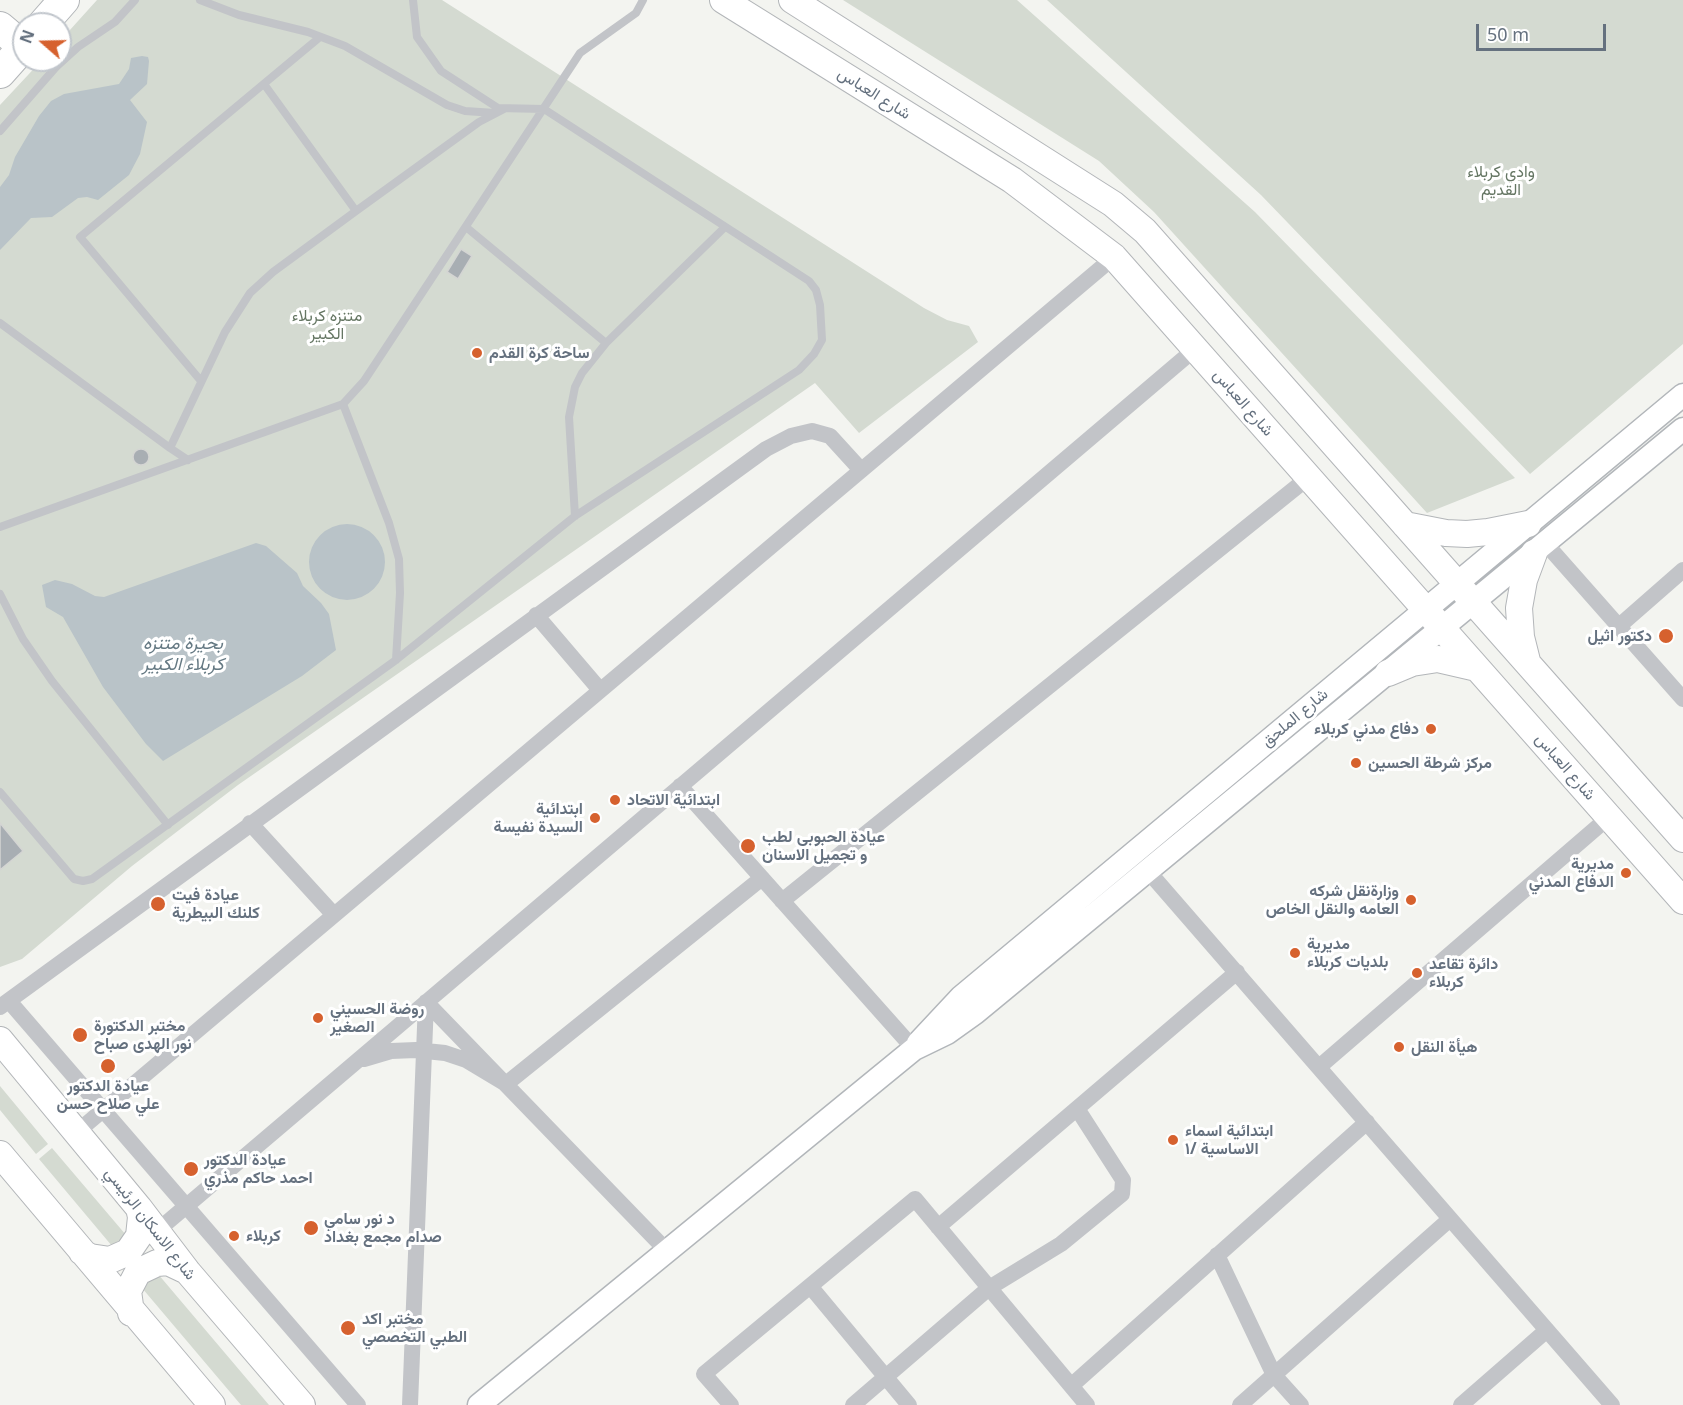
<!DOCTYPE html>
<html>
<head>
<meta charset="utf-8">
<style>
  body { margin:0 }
  #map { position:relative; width:1683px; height:1405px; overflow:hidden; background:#f3f4f0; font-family:"Noto Sans",sans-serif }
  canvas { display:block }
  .north { position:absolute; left:12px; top:12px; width:60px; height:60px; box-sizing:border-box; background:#fff; border:2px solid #c1c6cc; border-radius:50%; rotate:290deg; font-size:16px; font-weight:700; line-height:24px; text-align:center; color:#65717f }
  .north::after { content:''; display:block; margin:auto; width:21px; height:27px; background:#d6612e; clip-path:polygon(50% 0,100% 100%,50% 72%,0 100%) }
  .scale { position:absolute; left:1476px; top:24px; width:130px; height:27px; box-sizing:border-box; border:3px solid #65717f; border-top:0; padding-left:8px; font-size:18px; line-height:21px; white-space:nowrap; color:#65717f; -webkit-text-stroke:4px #fff; paint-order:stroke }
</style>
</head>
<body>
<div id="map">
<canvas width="1683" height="1405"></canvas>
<div class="north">N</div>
<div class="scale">50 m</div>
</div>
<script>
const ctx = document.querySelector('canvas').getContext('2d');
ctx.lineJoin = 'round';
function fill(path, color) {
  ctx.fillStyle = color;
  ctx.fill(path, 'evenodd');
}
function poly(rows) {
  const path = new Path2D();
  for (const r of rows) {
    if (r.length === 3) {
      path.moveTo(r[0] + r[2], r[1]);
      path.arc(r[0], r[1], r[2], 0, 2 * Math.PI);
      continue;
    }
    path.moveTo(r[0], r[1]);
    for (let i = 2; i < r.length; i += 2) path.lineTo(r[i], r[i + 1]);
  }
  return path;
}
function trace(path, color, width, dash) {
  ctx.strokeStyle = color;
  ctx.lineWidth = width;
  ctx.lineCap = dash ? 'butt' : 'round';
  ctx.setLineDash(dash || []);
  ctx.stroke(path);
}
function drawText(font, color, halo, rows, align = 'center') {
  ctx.font = font + ' "Noto Sans",Vazirmatn,sans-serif';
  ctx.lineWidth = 6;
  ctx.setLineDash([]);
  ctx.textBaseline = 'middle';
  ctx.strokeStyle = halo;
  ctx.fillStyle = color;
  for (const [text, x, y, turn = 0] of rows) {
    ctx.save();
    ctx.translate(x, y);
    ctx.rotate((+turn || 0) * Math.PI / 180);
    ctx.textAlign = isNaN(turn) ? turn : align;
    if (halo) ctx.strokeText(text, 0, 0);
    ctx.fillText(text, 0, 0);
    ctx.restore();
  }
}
fill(poly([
  [97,0,442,0,924,308,947,320,969,326,978,342,859,433,815,383,238,785,132,866,22,959,0,967,0,105,42,60,60,60,60,41],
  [843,0,1017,0,1255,212,1515,478,1427,513,1154,212,1099,161],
  [1047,0,1683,0,1683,344,1530,474,1261,195],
  [0,1086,48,1144,36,1154,0,1110],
  [52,1148,126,1235,112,1246,39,1159],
  [147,1261,269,1405,241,1405,131,1275]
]), '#d4dad1');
fill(poly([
  [142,56,148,57,149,61,147,84,130,100,147,122,140,154,129,175,98,200,87,197,78,198,52,217,31,218,0,250,0,187,9,175,15,157,39,116,51,101,64,94,119,84,129,69,131,58],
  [347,562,38],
  [256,543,266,546,297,573,303,586,321,603,329,614,336,650,302,676,163,761,146,744,103,687,63,617,46,607,42,585,55,580,72,584,95,596,104,597]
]), '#b9c3c8');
const building = poly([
  [461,249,472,256,458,279,447,272,461,249],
  [141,457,8],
  [0,823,23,851,0,870,0,823]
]);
fill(building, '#a8aeb3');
trace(building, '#d4d5d3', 1.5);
const secondary = poly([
  [918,1043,961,997,1683,395],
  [479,1405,914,1049,947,1033,975,1013,1683,429]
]);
const primary = poly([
  [723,0,1012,180,1114,257,1683,901],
  [792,0,1113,204,1145,231,1683,839],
  [1405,525,1446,533,1467,534,1488,532,1528,524],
  [1527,661,1521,637,1519,608,1524,580,1534,553],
  [1388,673,1412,663,1438,659,1477,668],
  [0,1040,139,1208,187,1271,302,1405],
  [0,1154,212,1405],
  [82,1252,90,1257,110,1260,128,1252,139,1236,141,1217,139,1208],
  [131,1313,128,1291,138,1272,157,1263,168,1262,187,1271]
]);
const highway = poly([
  [43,24,64,0],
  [0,27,13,38,24,40],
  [0,73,24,46]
]);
trace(secondary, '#b2b6ba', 25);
trace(primary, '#b3b6b9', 28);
trace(highway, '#b2b5b8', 32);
trace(poly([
  [200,0,239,15,308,32,345,46,447,105,465,111,495,113],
  [264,84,356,211],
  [0,131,56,67,78,47,115,22,135,0],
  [466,227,606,343],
  [0,323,170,448],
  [201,381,80,237,320,37],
  [343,404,389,523,399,559,400,593,396,660],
  [188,460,170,448,225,332,250,293,273,272,356,211,479,122,504,109],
  [575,516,569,417,575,387,582,373,606,343,725,227],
  [0,527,343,404,364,381,580,53,636,13,643,0],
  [0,594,23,639,52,681,168,825],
  [0,792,74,879,83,881,92,879,396,660,575,516,799,370,814,354,822,340,820,305,816,290,809,281,544,109,498,108,441,71,417,37,413,0]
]), '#c2c4c8', 8);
trace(poly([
  [1546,544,1683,699],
  [536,615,600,690],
  [1618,627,1683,570],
  [680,786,914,1049],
  [250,823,334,915],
  [1148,871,1612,1405],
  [782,901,1309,477],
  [9,1001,358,1405],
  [426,1002,667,1251],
  [0,1007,766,449,791,436,812,431,830,436,861,470],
  [364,1059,391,1051,416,1050,445,1053,466,1060,506,1084,762,878],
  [1319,1067,1609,817],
  [77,1132,1114,257],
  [938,1227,1237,972],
  [157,1231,1195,349],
  [1217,1255,1274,1375,1301,1405],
  [810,1286,909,1405],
  [1071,1386,1367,1122],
  [410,1405,426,1002],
  [731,1405,704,1374,915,1199,1087,1405],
  [853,1405,989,1288,1061,1244,1122,1194,1123,1180,1078,1110],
  [1240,1405,1450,1219],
  [1461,1405,1547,1330]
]), '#c2c4c8', 16);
trace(secondary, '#fff', 22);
trace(primary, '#fff', 26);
trace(highway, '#fff', 30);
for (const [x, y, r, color] of [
  [477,353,6,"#d6612e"],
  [1666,636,8,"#d6612e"],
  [1431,729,6,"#d6612e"],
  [1356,763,6,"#d6612e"],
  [615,800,6,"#d6612e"],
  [595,818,6,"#d6612e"],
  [748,846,8,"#d6612e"],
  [1626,873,6,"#d6612e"],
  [1411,900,6,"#d6612e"],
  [158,904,8,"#d6612e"],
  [1295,953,6,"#d6612e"],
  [1417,973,6,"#d6612e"],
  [318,1018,6,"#d6612e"],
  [80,1035,8,"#d6612e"],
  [1399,1047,6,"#d6612e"],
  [108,1066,8,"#d6612e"],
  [1173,1140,6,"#d6612e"],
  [191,1169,8,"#d6612e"],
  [311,1228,8,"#d6612e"],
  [234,1236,6,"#d6612e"],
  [348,1328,8,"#d6612e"]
]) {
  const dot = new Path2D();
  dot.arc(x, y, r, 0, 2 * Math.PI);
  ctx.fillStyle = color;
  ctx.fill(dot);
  trace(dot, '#fff', 2);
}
drawText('16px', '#65717f', '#fff', [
  ["شارع العباس",874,94,32],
  ["شارع العباس",1243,403,49],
  ["شارع الملحق",1295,718,-40],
  ["شارع العباس",1565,767,49],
  ["شارع الاسكان الرئيسي",150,1224,52]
]);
drawText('16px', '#657663', '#fff', [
  ["وادي كربلاء",1501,172],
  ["القديم",1501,190],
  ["متنزه كربلاء",327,316],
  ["الكبير",327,334]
]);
drawText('bold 16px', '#65717f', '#fff', [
  ["ساحة كرة القدم",489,353],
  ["دكتور اثيل",1652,636,"right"],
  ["دفاع مدني كربلاء",1419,729,"right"],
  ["مركز شرطة الحسين",1368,763],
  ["ابتدائية الاتحاد",627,800],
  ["ابتدائية",583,809,"right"],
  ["السيدة نفيسة",583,827,"right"],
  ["عيادة الحبوبي لطب",762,837],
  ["و تجميل الاسنان",762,855],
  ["مديرية",1614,864,"right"],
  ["الدفاع المدني",1614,882,"right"],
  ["وزارةنقل شركه",1399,891,"right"],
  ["العامه والنقل الخاص",1399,909,"right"],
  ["عيادة فيت",172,895],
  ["كلنك البيطرية",172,913],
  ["مديرية",1307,944],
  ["بلديات كربلاء",1307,962],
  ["دائرة تقاعد",1429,964],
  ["كربلاء",1429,982],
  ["روضة الحسيني",330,1009],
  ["الصغير",330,1027],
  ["مختبر الدكتورة",94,1026],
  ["نور الهدى صباح",94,1044],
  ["هيأة النقل",1411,1047],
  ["عيادة الدكتور",108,1086,"center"],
  ["علي صلاح حسن",108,1104,"center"],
  ["ابتدائية اسماء",1185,1131],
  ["الاساسية /١",1185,1149],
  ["عيادة الدكتور",204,1160],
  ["احمد حاكم مذري",204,1178],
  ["د نور سامي",324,1219],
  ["صدام مجمع بغداد",324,1237],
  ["كربلاء",246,1236],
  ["مختبر اكد",362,1319],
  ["الطبي التخصصي",362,1337]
], 'left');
drawText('italic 18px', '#657983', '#fff', [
  ["بحيرة متنزه",183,644],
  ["كربلاء الكبير",183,665]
]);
</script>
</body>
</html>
